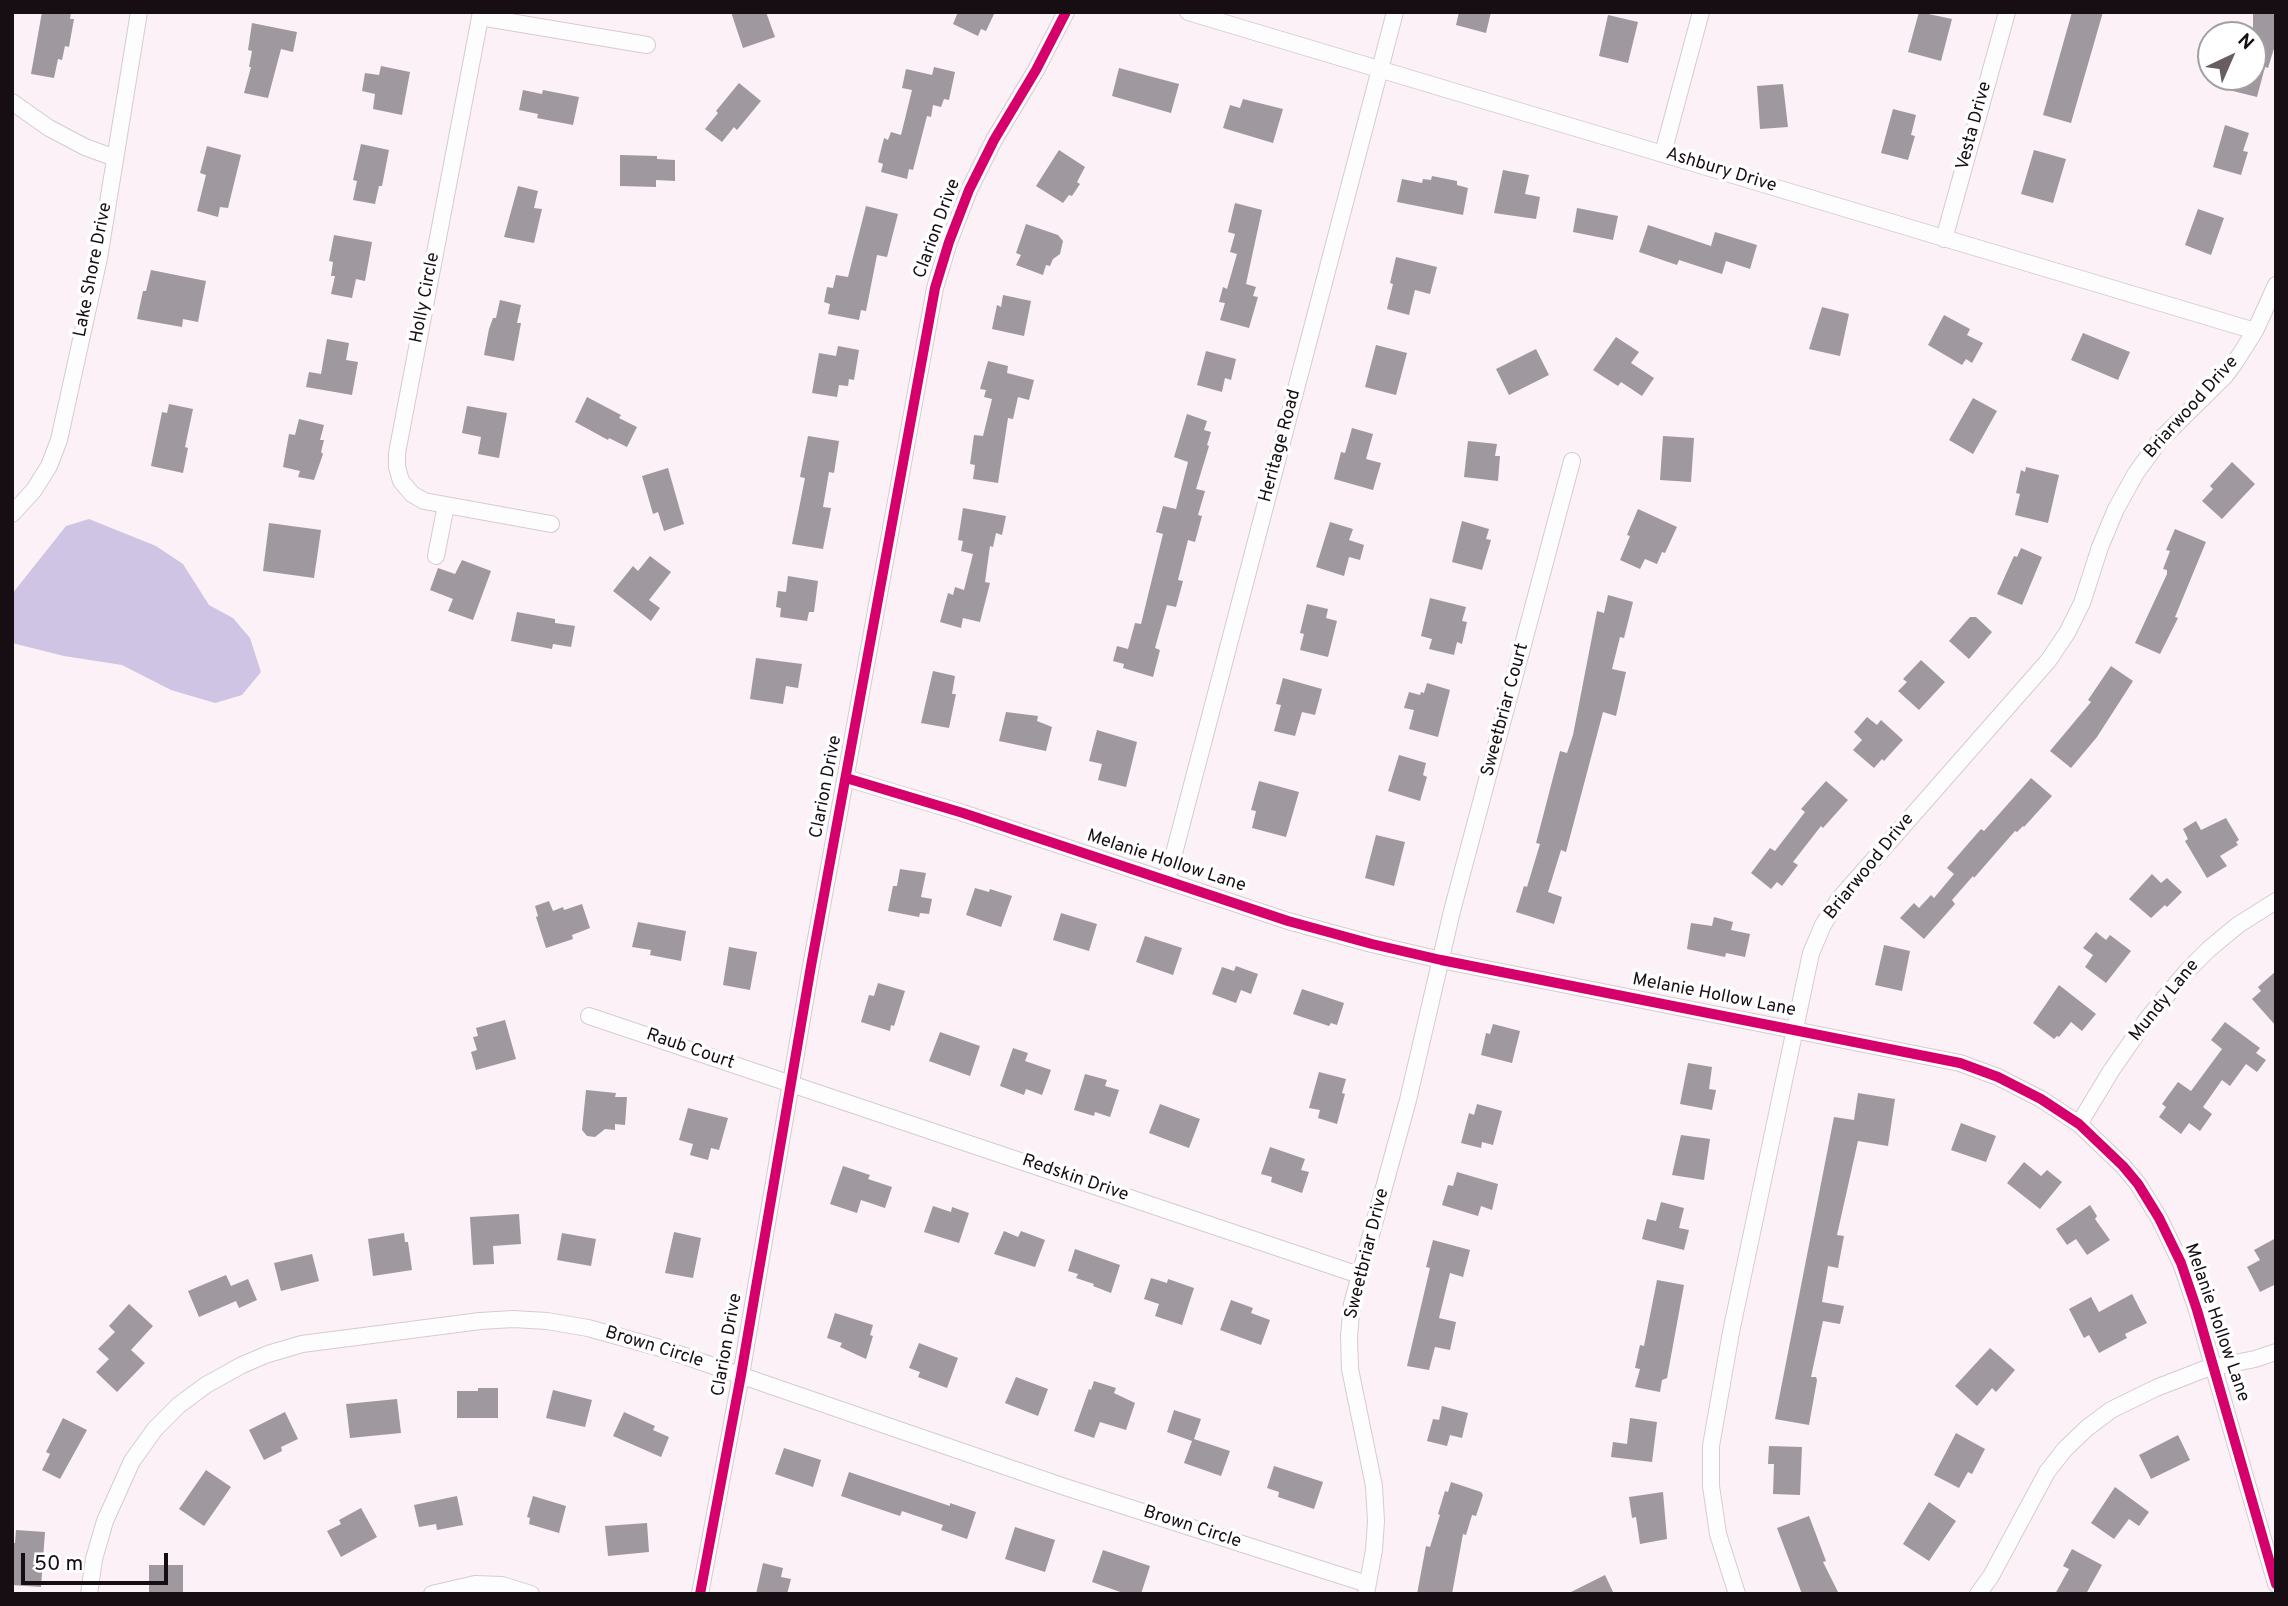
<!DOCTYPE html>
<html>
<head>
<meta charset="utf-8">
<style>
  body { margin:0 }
  #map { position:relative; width:2288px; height:1606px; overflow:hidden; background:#fbf1f7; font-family:Overpass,sans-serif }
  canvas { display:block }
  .frame { position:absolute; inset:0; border:14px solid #170e14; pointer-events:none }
  .north { position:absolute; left:2197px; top:21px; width:70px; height:70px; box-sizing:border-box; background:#fff; border:2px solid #a29fa1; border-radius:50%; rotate:44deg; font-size:19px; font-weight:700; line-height:28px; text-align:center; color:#170e14 }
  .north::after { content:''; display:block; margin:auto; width:24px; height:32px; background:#675d63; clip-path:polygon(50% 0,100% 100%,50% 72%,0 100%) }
  .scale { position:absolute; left:21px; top:1553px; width:147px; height:32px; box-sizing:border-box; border:4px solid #170e14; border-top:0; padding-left:9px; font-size:21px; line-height:24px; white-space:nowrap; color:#170e14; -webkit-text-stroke:5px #fff; paint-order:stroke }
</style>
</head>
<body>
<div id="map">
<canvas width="2288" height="1606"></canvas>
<div class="frame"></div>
<div class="north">N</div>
<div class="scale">50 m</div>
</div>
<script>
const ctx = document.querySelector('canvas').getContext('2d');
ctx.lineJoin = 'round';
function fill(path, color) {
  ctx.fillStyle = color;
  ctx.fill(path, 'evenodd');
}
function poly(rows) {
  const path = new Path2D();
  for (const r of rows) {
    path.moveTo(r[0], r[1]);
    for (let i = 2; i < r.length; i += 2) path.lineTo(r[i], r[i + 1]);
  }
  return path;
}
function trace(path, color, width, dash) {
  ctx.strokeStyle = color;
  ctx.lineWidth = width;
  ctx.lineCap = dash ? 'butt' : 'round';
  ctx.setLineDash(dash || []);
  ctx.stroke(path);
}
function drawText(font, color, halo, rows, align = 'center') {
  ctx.font = font + ' Overpass,sans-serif';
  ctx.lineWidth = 7;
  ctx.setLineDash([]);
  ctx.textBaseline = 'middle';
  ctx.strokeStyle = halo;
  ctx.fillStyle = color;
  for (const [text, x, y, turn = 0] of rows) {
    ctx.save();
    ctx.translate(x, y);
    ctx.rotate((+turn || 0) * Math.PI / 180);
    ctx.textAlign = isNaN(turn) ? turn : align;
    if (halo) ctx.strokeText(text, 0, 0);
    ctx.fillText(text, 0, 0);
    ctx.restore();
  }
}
fill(poly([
  [89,519,156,546,183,564,209,605,233,618,250,638,261,672,242,695,215,703,171,690,122,665,64,656,12,643,12,594,66,526]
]), '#d0c4e5');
fill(poly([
  [42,12,71,12,70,19,74,19,69,47,65,46,62,60,58,59,54,78,31,74],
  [731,12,766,12,775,37,743,48],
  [958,12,995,12,986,31,981,29,978,36,953,24],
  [1459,12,1491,12,1486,33,1456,25],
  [1919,12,1952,19,1941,61,1908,52],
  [2072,12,2103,12,2071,123,2043,115],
  [2253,12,2276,12,2276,42,2268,68,2265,67,2257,97,2233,91,2237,77,2253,77],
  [1608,15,1638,22,1628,63,1599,56],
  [252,23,297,32,293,52,281,49,268,98,244,93,251,67,249,67,252,51,248,50],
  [381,66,410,72,402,115,373,109,375,94,362,91,365,73,379,75],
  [934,67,955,72,949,100,944,99,941,107,933,105,931,117,927,116,913,170,909,169,907,179,881,172,883,164,878,162,884,138,888,140,891,132,901,135,912,90,902,88,906,69,932,75],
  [1119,68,1179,84,1171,113,1112,96],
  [739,83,761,101,737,130,734,127,722,142,705,129,718,113,716,111],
  [1783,84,1788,127,1760,129,1757,86],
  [523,90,542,94,543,90,579,97,573,125,537,118,538,114,519,110],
  [1243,99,1283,109,1273,143,1223,128,1230,105,1240,108],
  [1893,109,1916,115,1911,135,1915,136,1908,160,1881,153],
  [2225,125,2249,133,2243,151,2248,152,2241,175,2213,167],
  [361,144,389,150,382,186,379,186,375,204,353,200,357,181,353,180],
  [207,146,241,155,228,208,220,207,218,217,197,211,206,175,200,173],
  [1059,150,1085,167,1077,182,1080,184,1072,196,1069,195,1063,203,1036,186],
  [2034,150,2066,159,2053,203,2021,194],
  [620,155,657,156,657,159,675,160,675,181,656,180,656,187,620,186],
  [1503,170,1529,175,1525,194,1540,197,1536,219,1494,213],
  [1432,176,1457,181,1457,185,1468,188,1463,215,1397,202,1402,179,1422,183,1423,179,1431,180],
  [518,186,538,191,534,208,542,209,534,243,504,237],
  [1235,203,1262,210,1246,284,1256,287,1253,296,1258,297,1249,328,1220,320,1225,303,1219,302,1223,287,1227,289,1237,254,1230,252,1235,234,1228,232],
  [866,206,898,214,887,257,877,255,866,311,861,310,859,320,828,314,830,304,824,302,827,287,833,288,836,275,848,277],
  [1577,208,1618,216,1613,240,1573,232],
  [2198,209,2224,218,2211,255,2185,245],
  [1026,224,1058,235,1063,241,1060,254,1053,259,1050,266,1046,265,1043,275,1016,265,1021,255,1016,253],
  [1648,225,1711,246,1715,232,1757,245,1750,269,1726,261,1722,274,1679,260,1677,265,1639,252],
  [334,235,372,242,365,281,356,279,352,298,331,294,335,276,331,276,333,262,329,261],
  [1396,257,1437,267,1430,294,1415,290,1409,315,1387,309,1393,284,1390,283],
  [151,270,206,281,198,322,183,319,182,327,137,319,143,291,146,291],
  [1003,295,1031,301,1024,336,992,329,997,305,1001,307],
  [500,300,521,305,517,323,521,323,514,361,484,355,489,329,493,318,496,318],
  [1822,307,1849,314,1840,356,1809,349],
  [1944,315,1970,329,1967,335,1983,343,1972,363,1966,359,1962,365,1928,345],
  [2083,333,2130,352,2118,380,2071,360],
  [1616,337,1639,352,1631,363,1654,378,1642,396,1621,382,1618,386,1593,370],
  [327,339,349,343,346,360,358,362,352,395,306,387,309,372,321,374],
  [1376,345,1407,353,1396,395,1365,387],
  [838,346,859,350,854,380,849,379,848,386,839,385,837,397,812,393,819,353,836,356],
  [1536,349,1549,375,1509,395,1496,369],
  [1206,351,1236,359,1231,380,1225,378,1222,392,1197,385],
  [988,361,1008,366,1007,373,1034,380,1029,400,1018,397,1013,419,1008,418,998,483,973,479,975,465,970,464,974,435,983,436,992,399,984,397,986,390,980,389],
  [587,397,621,415,619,418,637,427,627,447,609,438,608,440,575,422],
  [1973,398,1997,411,1973,454,1949,440],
  [169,404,193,409,185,447,188,448,183,473,151,466,162,412,167,413],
  [467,406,507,413,499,458,478,454,481,437,462,433],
  [1187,414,1207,421,1204,430,1211,432,1207,445,1209,446,1196,489,1205,491,1198,515,1202,516,1195,542,1188,540,1178,580,1183,581,1176,607,1167,605,1155,648,1160,650,1153,677,1123,668,1124,664,1113,661,1117,646,1128,649,1135,623,1141,624,1163,534,1156,532,1163,506,1176,509,1188,462,1174,457],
  [299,419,324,425,320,440,324,440,321,452,323,454,314,480,298,477,300,471,283,467,289,434,295,435],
  [1352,428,1373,434,1366,459,1381,463,1373,490,1334,479,1341,452,1345,453],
  [808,436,839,441,834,473,829,472,823,507,831,508,823,549,792,544,805,478,800,477],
  [1663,436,1694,438,1691,482,1660,480],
  [1468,441,1497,444,1495,456,1500,456,1498,481,1464,477],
  [2232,462,2255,484,2222,519,2202,501,2213,489,2210,486],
  [2026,467,2059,475,2048,523,2015,515,2020,494,2016,493,2021,470,2025,472],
  [668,468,684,524,664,531,658,512,653,514,642,476],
  [963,508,1006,516,1002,535,996,533,993,547,990,546,985,582,990,583,980,622,963,618,961,628,940,622,948,593,953,595,955,587,964,590,973,554,961,551,963,541,958,540],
  [1638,509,1677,527,1665,553,1662,552,1657,564,1645,559,1640,569,1620,560,1630,536,1627,535],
  [1462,521,1489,529,1486,539,1491,540,1482,570,1452,562],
  [1330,522,1353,529,1349,540,1364,545,1360,560,1349,557,1344,576,1316,567],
  [269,523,321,530,314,578,263,571],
  [2175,529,2206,542,2175,617,2178,618,2160,654,2135,643,2167,574,2167,570,2163,569,2170,551,2166,550],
  [2021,548,2042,557,2022,605,1997,594,2014,556,2017,557],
  [650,556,671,572,649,600,660,608,651,621,613,591,633,566,638,571],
  [462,560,491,571,473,620,448,611,453,599,430,590,438,568,455,574],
  [788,576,818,581,814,612,809,612,807,621,780,617,781,608,776,607,778,591,786,592],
  [1608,595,1633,602,1624,638,1620,637,1612,669,1626,672,1616,716,1603,712,1566,852,1561,850,1548,892,1562,897,1554,924,1516,912,1524,886,1527,887,1540,844,1536,843,1560,751,1567,753,1573,735,1597,611,1604,613],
  [1430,598,1466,607,1462,621,1467,622,1462,644,1457,642,1454,655,1429,649,1432,639,1421,636],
  [1307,604,1328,609,1326,618,1337,621,1328,657,1300,650,1304,634,1300,633],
  [517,612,555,619,555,623,575,626,571,647,553,644,552,649,511,641],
  [1970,617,1976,617,1992,632,1969,659,1949,641],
  [756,658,802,664,798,688,786,686,783,704,750,699],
  [1921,660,1945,682,1919,710,1898,691,1907,682,1903,679],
  [2111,666,2133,681,2097,737,2071,768,2050,751,2091,702,2088,700],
  [933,671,955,676,952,694,956,694,949,728,921,723],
  [1283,678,1322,689,1315,715,1302,712,1295,736,1274,731,1281,705,1276,704],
  [1427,683,1450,690,1438,737,1409,729,1414,710,1404,708,1409,692,1420,695,1421,692,1424,693],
  [1006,712,1038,716,1037,721,1052,727,1046,751,999,741],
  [1867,717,1877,725,1881,720,1903,740,1884,761,1882,759,1874,768,1853,750,1862,740,1854,732],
  [1097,730,1137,742,1126,787,1098,780,1102,764,1089,761],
  [1399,755,1426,763,1423,775,1427,777,1420,801,1388,791],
  [2031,778,2052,796,2024,827,2023,826,2017,832,2015,831,1974,878,1973,876,1952,900,1955,904,1924,939,1900,918,1914,903,1919,908,1931,895,1934,898,1954,874,1947,868,1981,829,1984,831],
  [1259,781,1299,792,1286,837,1252,828,1256,811,1251,810],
  [1826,781,1848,800,1823,828,1821,826,1793,862,1798,865,1782,886,1777,882,1771,889,1751,873,1770,848,1775,851,1805,812,1801,809],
  [2226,818,2239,840,2236,842,2238,845,2220,856,2227,866,2207,878,2185,841,2188,839,2183,829,2196,821,2201,830],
  [1376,835,1405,842,1394,886,1365,878],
  [900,869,926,873,921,897,932,899,929,914,920,913,919,917,888,911,893,886,897,886],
  [2152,874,2161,883,2167,878,2182,892,2167,907,2165,905,2151,918,2129,899],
  [975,888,989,892,990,889,1012,896,1001,927,966,915],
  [549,901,553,911,563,907,564,910,582,904,590,928,572,935,573,939,546,948,536,917,538,916,535,906],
  [1061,913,1097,924,1089,951,1053,940],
  [1714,917,1733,922,1731,930,1750,934,1745,957,1726,953,1725,957,1687,949,1691,923,1712,926],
  [638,922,686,931,681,961,650,955,651,950,632,947],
  [2096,932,2106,940,2110,935,2131,951,2106,983,2085,967,2093,955,2083,948],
  [1145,936,1182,948,1173,975,1136,962],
  [1884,945,1910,951,1902,991,1875,985],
  [729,947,757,952,750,990,723,985],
  [1236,966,1258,974,1251,994,1241,990,1236,1003,1212,994,1222,967,1234,971],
  [2276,971,2276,1026,2252,999,2261,991,2258,987],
  [878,983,905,991,894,1026,891,1025,890,1031,861,1022,869,995,874,996],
  [2059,985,2096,1014,2082,1031,2071,1022,2059,1037,2057,1036,2054,1039,2033,1023],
  [1302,989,1344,1003,1337,1025,1331,1023,1329,1026,1293,1014],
  [505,1020,516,1059,476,1070,471,1052,477,1050,473,1037,478,1036,476,1028],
  [2225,1022,2260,1048,2256,1053,2266,1060,2257,1072,2246,1064,2230,1086,2222,1080,2203,1107,2212,1114,2200,1131,2189,1123,2181,1134,2159,1117,2166,1107,2162,1104,2178,1082,2191,1091,2222,1049,2211,1040],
  [1493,1024,1520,1031,1512,1063,1481,1055,1486,1033,1490,1034],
  [940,1032,980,1046,970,1076,929,1061],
  [1013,1048,1028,1053,1025,1061,1051,1070,1042,1095,1026,1089,1024,1095,1000,1086],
  [1688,1063,1712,1067,1709,1089,1716,1090,1712,1110,1680,1104],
  [1319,1072,1346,1079,1342,1093,1345,1094,1337,1124,1318,1118,1320,1110,1309,1108],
  [1085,1074,1107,1080,1105,1086,1119,1090,1110,1117,1095,1112,1094,1116,1074,1110],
  [586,1090,616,1093,615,1097,627,1097,625,1125,615,1124,615,1130,605,1129,595,1137,587,1136,582,1130],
  [1858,1093,1895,1099,1888,1146,1858,1141,1837,1235,1844,1236,1838,1268,1828,1266,1822,1302,1844,1306,1840,1324,1823,1321,1811,1377,1816,1377,1817,1380,1809,1425,1775,1419,1834,1117,1854,1120],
  [1160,1104,1200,1119,1189,1148,1149,1133],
  [1477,1104,1502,1111,1493,1145,1482,1142,1481,1148,1461,1143,1469,1113,1474,1115],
  [688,1108,728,1118,719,1150,711,1148,708,1160,690,1155,693,1144,679,1140],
  [1961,1123,1996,1136,1986,1162,1951,1150],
  [1681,1135,1710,1139,1704,1180,1672,1175],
  [1270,1147,1305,1159,1301,1170,1309,1172,1302,1193,1271,1182,1272,1177,1261,1174],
  [2024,1162,2041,1176,2047,1170,2062,1182,2040,1209,2007,1183],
  [843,1166,870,1175,868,1179,892,1187,885,1208,861,1200,857,1213,830,1204],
  [1457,1172,1498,1184,1492,1210,1481,1206,1478,1216,1442,1205,1448,1185,1453,1186],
  [1661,1202,1684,1208,1679,1228,1689,1230,1684,1250,1642,1239,1647,1219,1656,1221],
  [2090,1205,2097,1216,2095,1219,2110,1240,2087,1255,2076,1239,2067,1245,2056,1229],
  [933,1206,951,1212,952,1207,969,1213,959,1243,924,1232],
  [519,1214,521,1244,493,1246,494,1264,473,1265,470,1217],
  [1004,1231,1018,1237,1021,1231,1045,1240,1035,1267,994,1254],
  [674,1232,701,1238,693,1278,665,1273],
  [404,1233,405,1242,408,1242,412,1270,373,1276,368,1239],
  [562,1233,596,1239,591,1266,557,1260],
  [2276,1238,2276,1288,2274,1285,2260,1292,2247,1267,2260,1260,2254,1250],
  [1433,1240,1470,1250,1463,1277,1450,1273,1439,1318,1456,1322,1450,1350,1435,1347,1429,1370,1407,1366,1430,1268,1426,1267],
  [1075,1249,1120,1265,1111,1293,1093,1286,1094,1284,1076,1278,1078,1274,1068,1271],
  [312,1254,319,1281,281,1291,274,1263],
  [226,1275,231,1286,248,1279,257,1300,239,1308,236,1301,199,1317,188,1291],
  [1151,1278,1167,1283,1168,1279,1194,1288,1182,1325,1155,1316,1159,1304,1144,1299],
  [1657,1280,1684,1285,1667,1378,1662,1380,1660,1392,1635,1387,1640,1369,1635,1368,1640,1345,1644,1346],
  [2132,1294,2147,1323,2125,1334,2127,1338,2099,1353,2089,1335,2084,1338,2069,1309,2091,1297,2099,1312],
  [1231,1300,1253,1308,1251,1313,1270,1320,1261,1345,1220,1330],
  [129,1304,153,1326,131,1350,145,1363,117,1392,96,1372,109,1359,98,1349,115,1332,109,1326],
  [835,1313,873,1325,870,1335,873,1336,866,1359,840,1347,842,1343,827,1338],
  [919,1343,958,1358,947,1388,918,1377,920,1372,909,1368],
  [1990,1348,2015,1370,1996,1392,1992,1388,1977,1406,1955,1386],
  [1016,1377,1048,1389,1038,1416,1005,1403],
  [1094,1381,1116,1388,1114,1393,1135,1403,1126,1430,1100,1422,1094,1438,1074,1431,1089,1389,1091,1390],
  [478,1388,498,1388,498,1418,457,1418,457,1391,478,1391],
  [553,1390,592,1400,585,1427,546,1418],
  [397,1399,401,1433,350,1438,346,1404],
  [1442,1406,1468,1413,1462,1438,1450,1435,1447,1446,1427,1441,1433,1419,1439,1420],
  [1174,1410,1201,1419,1194,1439,1230,1451,1221,1476,1184,1463,1192,1441,1167,1432],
  [285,1412,298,1439,281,1447,282,1451,264,1460,249,1430],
  [624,1412,655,1426,653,1430,669,1437,661,1457,613,1436],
  [63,1418,87,1430,60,1479,42,1470,50,1454,46,1452],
  [1630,1418,1657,1422,1652,1462,1611,1457,1613,1442,1627,1444],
  [1956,1433,1985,1449,1972,1474,1968,1472,1959,1488,1934,1475],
  [2178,1435,2190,1460,2151,1479,2139,1455],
  [1769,1446,1802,1447,1800,1495,1773,1494,1774,1464,1768,1464],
  [784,1448,821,1460,813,1487,775,1474],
  [1274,1466,1323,1482,1314,1509,1278,1497,1279,1492,1267,1488],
  [206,1470,231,1487,204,1526,179,1509],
  [849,1472,950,1506,950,1503,976,1512,967,1539,941,1530,943,1525,902,1511,900,1516,841,1496],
  [1451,1482,1481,1492,1483,1495,1476,1516,1472,1515,1466,1535,1463,1534,1452,1594,1417,1594,1426,1546,1430,1547,1440,1515,1438,1514,1445,1491,1448,1492],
  [2115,1487,2149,1512,2139,1526,2129,1519,2114,1539,2091,1523],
  [1663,1492,1667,1539,1640,1544,1636,1517,1632,1518,1629,1497],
  [457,1496,463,1525,437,1530,436,1524,419,1527,414,1505],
  [533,1496,566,1506,559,1533,529,1524,530,1518,527,1517],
  [1929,1502,1956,1521,1929,1561,1903,1544],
  [361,1508,377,1537,341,1557,327,1531,341,1524,339,1520],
  [1809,1516,1826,1561,1823,1562,1839,1594,1802,1594,1777,1528],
  [647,1523,649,1552,608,1556,605,1526],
  [1015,1527,1055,1540,1045,1572,1005,1559],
  [16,1530,45,1532,41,1587,12,1585,12,1543,15,1543],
  [2072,1549,2102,1565,2086,1594,2055,1594,2069,1569,2063,1566],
  [1103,1550,1150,1566,1141,1594,1126,1594,1092,1582],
  [763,1563,783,1568,781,1577,791,1579,787,1594,756,1594],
  [149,1565,183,1565,183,1594,149,1594],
  [1605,1575,1614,1594,1567,1594]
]), '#a0989f');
const minor = poly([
  [481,12,397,453,397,467,401,481,412,494,424,501,551,524],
  [1188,12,2255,331],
  [480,17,647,45],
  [12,102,49,128,85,147,115,158],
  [1663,153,1701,12],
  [1944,239,2007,12],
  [12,514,34,490,49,466,59,440,99,258,139,12],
  [436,556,446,505],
  [846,778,963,813,1288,921,1372,944,1441,960,1960,1063,1998,1077,2041,1099,2079,1124,2123,1166,2138,1184,2159,1218,2181,1263,2197,1310,2276,1584],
  [1167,880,1395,12],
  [589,1016,1359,1275],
  [2079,1124,2111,1071,2147,1019,2187,971,2209,949,2238,925,2276,901],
  [89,1594,94,1559,105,1521,132,1461,155,1429,179,1405,206,1385,242,1365,268,1354,302,1344,480,1321,513,1319,547,1321,588,1328,664,1349,1065,1487,1367,1584],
  [432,1594,475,1584,502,1585,531,1594],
  [700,1594,741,1375,811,966,935,288,949,242,969,190,994,140,1036,70,1066,12],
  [1366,1594,1374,1550,1376,1521,1374,1486,1350,1369,1349,1336,1352,1304,1408,1100,1452,911,1572,461],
  [1737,1594,1718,1534,1711,1486,1711,1446,1731,1332,1811,953,1823,925,1839,899,2048,661,2067,633,2082,603,2100,547,2116,509,2136,473,2160,440,2225,376,2234,364,2255,331,2276,285],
  [1978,1594,1991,1576,2047,1472,2065,1449,2087,1428,2111,1410,2156,1388,2205,1369,2255,1359,2276,1352]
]);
trace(minor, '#d5cbd1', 18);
trace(minor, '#fefdfe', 16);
trace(poly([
  [846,778,963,813,1288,921,1372,944,1441,960,1960,1063,1998,1077,2041,1099,2079,1124,2123,1166,2138,1184,2159,1218,2181,1263,2197,1310,2276,1584],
  [700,1594,741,1375,811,966,935,288,949,242,969,190,994,140,1036,70,1066,12]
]), '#d6006c', 10);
drawText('18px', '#170e14', '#fff', [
  ["Vesta Drive",1975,126,-75],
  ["Ashbury Drive",1721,171,17],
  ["Clarion Drive",938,229,-70],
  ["Lake Shore Drive",94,270,-79],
  ["Holly Circle",426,298,-79],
  ["Briarwood Drive",2192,408,-48],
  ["Heritage Road",1281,446,-75],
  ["Sweetbriar Court",1506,710,-75],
  ["Clarion Drive",827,787,-79],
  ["Melanie Hollow Lane",1166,862,18],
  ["Briarwood Drive",1870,867,-51],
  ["Melanie Hollow Lane",1714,996,11],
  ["Mundy Lane",2165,1001,-51],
  ["Raub Court",690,1050,19],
  ["Redskin Drive",1075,1179,19],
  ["Sweetbriar Drive",1368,1254,-76],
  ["Melanie Hollow Lane",2216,1323,71],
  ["Clarion Drive",728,1345,-80],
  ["Brown Circle",654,1348,17],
  ["Brown Circle",1192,1528,18]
]);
</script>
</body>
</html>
